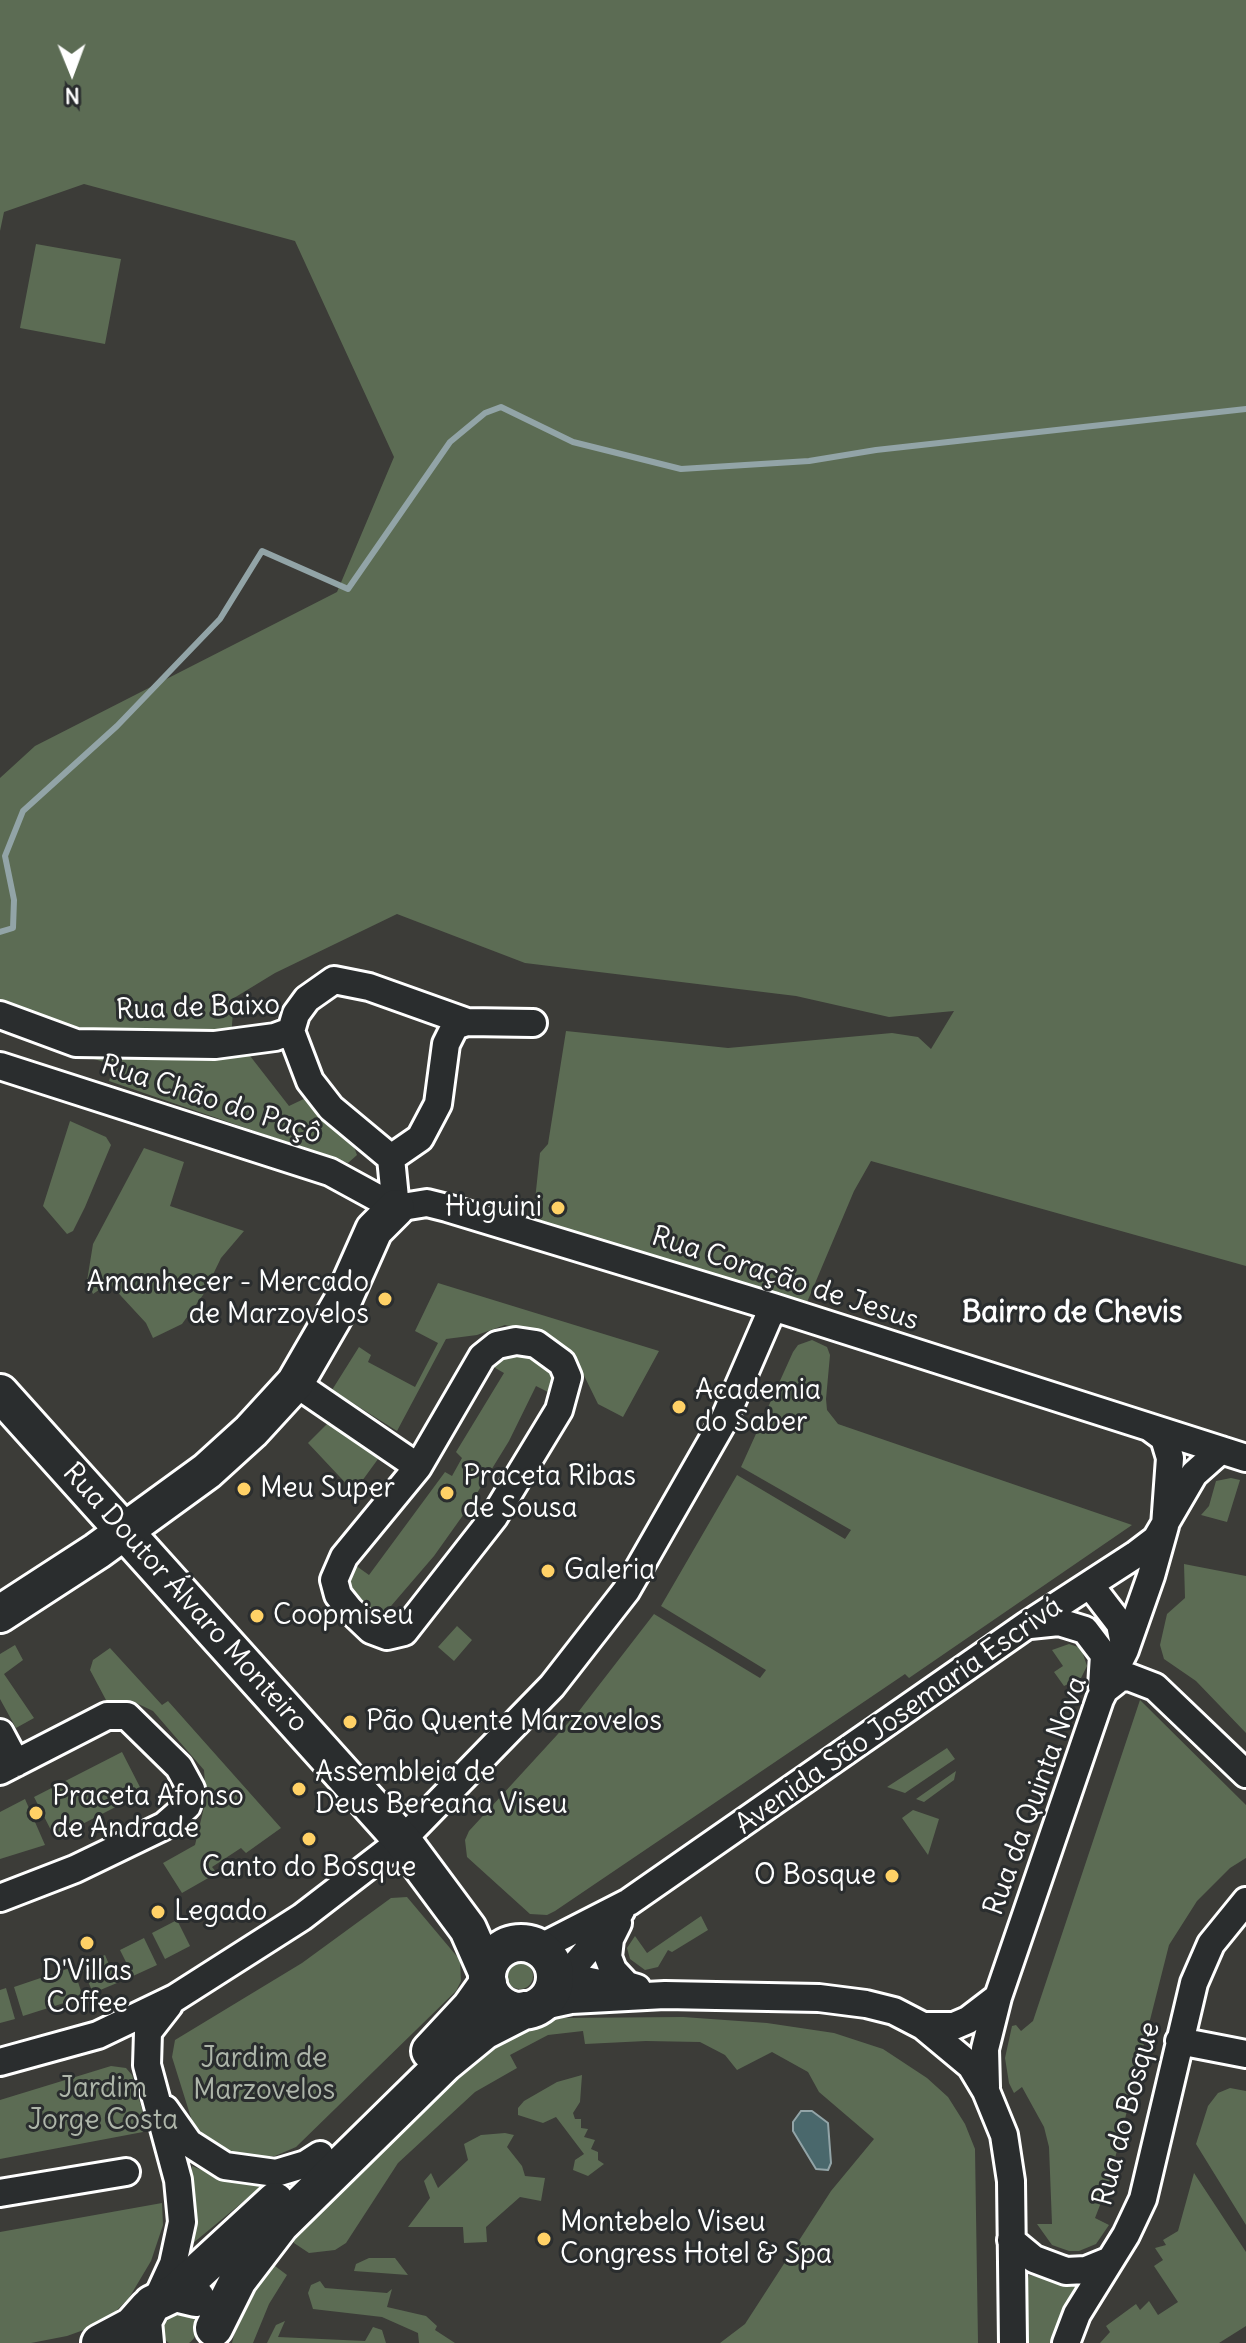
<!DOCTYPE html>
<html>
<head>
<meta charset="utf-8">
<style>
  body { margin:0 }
  #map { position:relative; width:1246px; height:2343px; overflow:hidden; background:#3c3c38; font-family:Delius,sans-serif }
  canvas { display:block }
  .north { position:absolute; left:32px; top:32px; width:80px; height:80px; -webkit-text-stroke:6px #2a2d2e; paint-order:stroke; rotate:179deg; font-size:22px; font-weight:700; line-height:32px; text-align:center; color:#fff }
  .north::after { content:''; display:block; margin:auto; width:28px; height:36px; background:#fff; clip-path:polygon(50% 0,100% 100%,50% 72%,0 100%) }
</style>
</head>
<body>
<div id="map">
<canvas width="1246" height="2343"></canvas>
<div class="north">N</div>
</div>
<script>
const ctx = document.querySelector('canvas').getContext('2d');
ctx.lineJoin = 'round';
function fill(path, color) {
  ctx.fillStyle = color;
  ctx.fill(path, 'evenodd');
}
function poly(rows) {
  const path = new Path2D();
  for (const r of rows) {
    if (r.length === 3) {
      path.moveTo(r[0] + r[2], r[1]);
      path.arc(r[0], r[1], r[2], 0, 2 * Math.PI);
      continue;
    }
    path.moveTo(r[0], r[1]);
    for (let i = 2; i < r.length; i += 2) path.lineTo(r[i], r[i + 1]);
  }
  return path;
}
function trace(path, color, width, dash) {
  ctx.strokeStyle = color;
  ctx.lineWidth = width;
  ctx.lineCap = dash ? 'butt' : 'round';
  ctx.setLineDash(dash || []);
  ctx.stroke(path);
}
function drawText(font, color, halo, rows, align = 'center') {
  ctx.font = font + ' Delius,sans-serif';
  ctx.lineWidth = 6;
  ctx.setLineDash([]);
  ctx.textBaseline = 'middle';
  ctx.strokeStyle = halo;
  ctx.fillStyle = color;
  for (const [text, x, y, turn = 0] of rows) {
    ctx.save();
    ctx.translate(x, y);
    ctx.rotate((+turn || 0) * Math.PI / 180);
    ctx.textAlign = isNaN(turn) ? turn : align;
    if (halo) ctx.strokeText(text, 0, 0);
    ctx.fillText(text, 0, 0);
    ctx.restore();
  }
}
fill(poly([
  [0,0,1246,0,1246,1266,871,1161,854,1191,805,1307,533,1219,540,1153,548,1144,566,1031,728,1048,892,1033,918,1037,931,1049,954,1011,889,1017,796,996,525,963,397,914,275,973,234,998,231,1038,91,1038,0,1006,0,778,35,746,337,592,394,457,295,241,84,184,4,212,0,231],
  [36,244,121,259,105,344,20,328],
  [0,1021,247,1052,289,1106,310,1096,352,1142,357,1155,348,1163,109,1081,114,1065,0,1031],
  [70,1121,106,1137,111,1145,85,1207,73,1231,67,1234,43,1206],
  [144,1148,184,1162,170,1206,244,1231,221,1258,203,1295,182,1324,153,1338,146,1323,109,1283,93,1294,87,1281,93,1244],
  [438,1283,659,1351,623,1417,598,1404,572,1351,552,1337,505,1325,477,1335,446,1339,397,1431,332,1390,359,1347,371,1355,368,1362,415,1387,438,1343,415,1331],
  [812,1340,827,1347,830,1355,826,1399,827,1410,838,1424,1132,1525,909,1678,905,1674,555,1911,547,1915,530,1914,467,1857,465,1840,469,1831,579,1711,654,1614,760,1678,766,1670,661,1606,737,1475,845,1539,851,1530,741,1467,793,1352,798,1345],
  [520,1352,533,1353,554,1372,558,1385,552,1394,536,1386,509,1441,466,1511,434,1556,391,1606,402,1618,390,1623,379,1619,359,1605,349,1592,347,1574,355,1565,369,1575,445,1472,452,1476,462,1458,456,1452,504,1373,490,1365],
  [336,1415,378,1459,354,1492,308,1443],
  [1231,1478,1240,1480,1227,1522,1201,1515,1209,1506,1216,1481],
  [1184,1564,1246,1576,1246,1733,1196,1681,1164,1659,1160,1645,1167,1614,1185,1598],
  [457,1626,472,1640,454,1661,438,1647],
  [1069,1644,1081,1648,1087,1666,1081,1678,1064,1686,1054,1672,1063,1666,1052,1650],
  [15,1645,23,1660,4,1674,34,1718,16,1728,0,1699,0,1654],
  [110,1648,162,1705,168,1701,281,1828,246,1853,241,1848,212,1867,217,1873,182,1893,163,1863,195,1845,206,1799,204,1770,153,1711,130,1700,106,1700,90,1670,93,1660],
  [1140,1700,1246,1805,1246,1858,1230,1868,1197,1901,1169,1945,1109,2182,1095,2218,1109,2225,1096,2244,1079,2251,1069,2251,1052,2245,1037,2224,1052,2224,1049,2147,1044,2127,1022,2087,1014,2093,1009,2083,1005,2058,1012,2026,1016,2025,1021,2031,1033,2021],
  [947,1748,955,1759,905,1793,887,1787],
  [122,1752,143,1793,55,1838,34,1797],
  [956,1771,954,1780,924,1802,916,1799],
  [25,1799,45,1845,0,1859,0,1812],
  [913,1810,939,1819,928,1855,902,1818],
  [407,1897,460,1960,461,1981,456,1991,296,2147,275,2156,255,2157,230,2151,208,2140,192,2121,172,2057,175,2040,302,1963,391,1898],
  [701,1916,708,1930,672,1952,668,1950,658,1967,645,1970,630,1959,627,1948,635,1936,647,1953],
  [177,1920,190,1946,165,1959,152,1933],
  [144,1938,157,1965,133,1976,120,1950],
  [105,1955,117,1983,93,1993,81,1965],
  [520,1976,13],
  [73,1967,83,1997,23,2016,14,1987],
  [6,1988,15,2019,0,2023,0,1990],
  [683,2017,767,2023,834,2033,883,2049,927,2078,948,2097,965,2124,975,2149,978,2343,720,2343,745,2324,831,2191,874,2139,819,2092,808,2072,772,2052,737,2070,725,2055,700,2042,646,2041,585,2044,583,2031,548,2035,510,2055,517,2068,475,2092,398,2163,346,2243,335,2250,309,2253,294,2243,294,2235,453,2076,504,2036,560,2018],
  [111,2066,126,2068,132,2075,146,2123,143,2132,0,2159,0,2100],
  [582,2075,580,2102,573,2113,575,2119,581,2119,581,2128,588,2129,584,2137,595,2140,591,2149,598,2152,598,2160,604,2164,588,2176,573,2170,575,2160,584,2154,556,2117,543,2123,518,2115,518,2108,524,2101,557,2082],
  [1230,2088,1246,2091,1246,2225,1196,2144,1208,2106,1218,2093],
  [505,2133,514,2135,507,2147,522,2166,525,2176,545,2178,541,2201,520,2197,486,2227,487,2242,464,2243,463,2227,408,2227,430,2198,424,2181,431,2173,438,2188,468,2160,464,2144,481,2135],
  [192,2166,221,2178,262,2186,192,2244],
  [1194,2173,1246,2252,1246,2326,1219,2343,1100,2343,1110,2332,1106,2326,1136,2304,1140,2310,1149,2301,1158,2315,1178,2302,1154,2266,1163,2260,1155,2248,1166,2245,1163,2240,1178,2231],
  [162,2203,163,2225,151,2261,129,2298,115,2312,92,2327,67,2336,31,2343,0,2343,0,2232],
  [369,2258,395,2258,408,2275,354,2271,356,2264],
  [275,2266,287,2275,269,2304,253,2343,232,2343,242,2304,270,2267],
  [1029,2275,1079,2286,1053,2343,1027,2343,1025,2290],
  [320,2281,325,2288,387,2293,392,2289,387,2307,426,2316,437,2326,435,2330,455,2343,419,2343,418,2333,382,2317,313,2309,308,2293,311,2285],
  [179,2328,18],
  [285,2321,278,2337,365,2341,373,2327,382,2330,386,2343,267,2343,276,2325]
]), '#5c6c54');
const water = poly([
  [801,2111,812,2111,828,2123,831,2163,828,2170,816,2169,793,2131,793,2122,801,2111]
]);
fill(water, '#4a686c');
trace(water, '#92a4a7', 2);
trace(poly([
  [0,932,13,928,14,900,5,856,23,811,117,726,220,619,262,551,348,589,450,442,485,413,501,407,573,442,681,469,809,461,876,450,1246,409]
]), '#92a4a7', 6);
const street = poly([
  [0,1015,76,1043,215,1045,275,1037,291,1031,310,1081,331,1108,391,1158],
  [291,1031,296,1014,307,999,334,980,369,987,467,1022],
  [0,1066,330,1172,396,1208],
  [391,1158,420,1138,438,1104,446,1044,455,1026,467,1022,533,1023],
  [391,1158,396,1208],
  [396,1208,427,1203,447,1208,773,1307,1246,1458],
  [295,1383,418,1467,344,1557,334,1580,338,1595,350,1610,371,1630,387,1636,404,1632,494,1517,559,1410,568,1377,562,1363,536,1344,516,1341,497,1345,482,1357,418,1467],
  [1090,1585,1120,1624,1125,1650],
  [1030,1625,1059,1622,1085,1630,1104,1655,1102,1687],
  [1106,1689,1120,1678,1129,1677,1155,1687,1246,1774],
  [0,1733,16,1763],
  [0,1771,107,1716,127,1716,179,1767,191,1789,187,1806,164,1826,75,1869,0,1898],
  [618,1923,610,1939,608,1957,613,1970,627,1985,637,1988],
  [539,1948,629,1902,1027,1625,1135,1555,1156,1539,1194,1474,1221,1450],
  [544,1953,560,1968,585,1980,618,1987],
  [559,1984,621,1911],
  [534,2008,571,2000,665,1995,819,1998,866,2004,894,2011,923,2026,971,2066,986,2091,1004,2135,1011,2181,1013,2343],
  [923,2026,954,2026,968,2020,998,1997],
  [1179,2041,1246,2054],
  [0,2062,98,2035,175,1998,302,1917,402,1840,552,1686,626,1591,724,1420,773,1307],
  [986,2087,985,2049,998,1997,1100,1699,1125,1650,1151,1576,1165,1526,1170,1458,1164,1438,1149,1427],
  [165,2109,189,2143,225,2166,276,2173,306,2164,320,2155],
  [0,2193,126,2172],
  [1011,2240,1034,2259,1066,2271,1086,2270,1108,2261],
  [156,2301,173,2264,182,2222,178,2180,147,2065,148,2032,169,2005],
  [1066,2343,1077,2314,1126,2235,1143,2199,1194,1983,1211,1944,1246,1901]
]);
const secondary = poly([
  [0,1393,402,1840,468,1929,487,1972],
  [0,1614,97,1551,207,1471,251,1431,295,1383,342,1302,374,1230,396,1208],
  [521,1977,34],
  [430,2051,471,2007,488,1983],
  [175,2293,275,2201],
  [214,2328,238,2280,280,2225,445,2063,484,2031,525,2010],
  [100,2343,132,2326,148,2308],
  [145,2343,143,2321,152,2304,175,2293,196,2298]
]);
trace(street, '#fff', 32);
trace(secondary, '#fff', 42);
trace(street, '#2a2d2e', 26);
trace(secondary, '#2a2d2e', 36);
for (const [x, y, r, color] of [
  [558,1208,8,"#ffd166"],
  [385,1299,8,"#ffd166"],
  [679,1407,8,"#ffd166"],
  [244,1489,8,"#ffd166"],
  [447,1493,8,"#ffd166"],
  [548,1571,8,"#ffd166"],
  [257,1616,8,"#ffd166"],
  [350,1722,8,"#ffd166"],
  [299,1789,8,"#ffd166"],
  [36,1813,8,"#ffd166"],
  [309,1839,8,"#ffd166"],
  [892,1876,8,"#ffd166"],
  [158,1912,8,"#ffd166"],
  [87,1943,8,"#ffd166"],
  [544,2239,8,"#ffd166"]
]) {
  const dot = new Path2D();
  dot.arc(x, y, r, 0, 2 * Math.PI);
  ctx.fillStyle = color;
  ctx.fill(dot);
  trace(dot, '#2a2d2e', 3);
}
drawText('28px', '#fff', '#2a2d2e', [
  ["Rua de Baixo",198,1008,-2],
  ["Rua Chão do Paçô",211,1100,18],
  ["Rua Coração de Jesus",785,1279,18],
  ["Rua Doutor Álvaro Monteiro",185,1598,48],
  ["Avenida São Josemaria Escrivá",899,1716,-35],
  ["Rua da Quinta Nova",1036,1796,-70],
  ["Rua do Bosque",1127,2114,-75]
]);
drawText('28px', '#fff', '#2a2d2e', [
  ["Huguini",542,1208,"right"],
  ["Amanhecer - Mercado",369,1283,"right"],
  ["de Marzovelos",369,1315,"right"],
  ["Academia",695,1391],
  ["do Saber",695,1423],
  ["Praceta Ribas",463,1477],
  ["de Sousa",463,1509],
  ["Meu Super",260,1489],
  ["Galeria",564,1571],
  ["Coopmiseu",273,1616],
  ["Pão Quente Marzovelos",366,1722],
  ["Assembleia de",315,1773],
  ["Deus Bereana Viseu",315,1805],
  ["Praceta Afonso",52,1797],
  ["de Andrade",52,1829],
  ["Canto do Bosque",309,1868,"center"],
  ["O Bosque",876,1876,"right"],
  ["Legado",174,1912],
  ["D'Villas",87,1972,"center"],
  ["Coffee",87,2004,"center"],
  ["Montebelo Viseu",560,2223],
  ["Congress Hotel & Spa",560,2255]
], 'left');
drawText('28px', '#aeb6aa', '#2a2d2e', [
  ["Jardim de",264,2059],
  ["Marzovelos",264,2091],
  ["Jardim",103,2089],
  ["Jorge Costa",103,2121]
]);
drawText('bold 30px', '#fff', '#2a2d2e', [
  ["Bairro de Chevis",1072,1313]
]);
</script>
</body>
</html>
